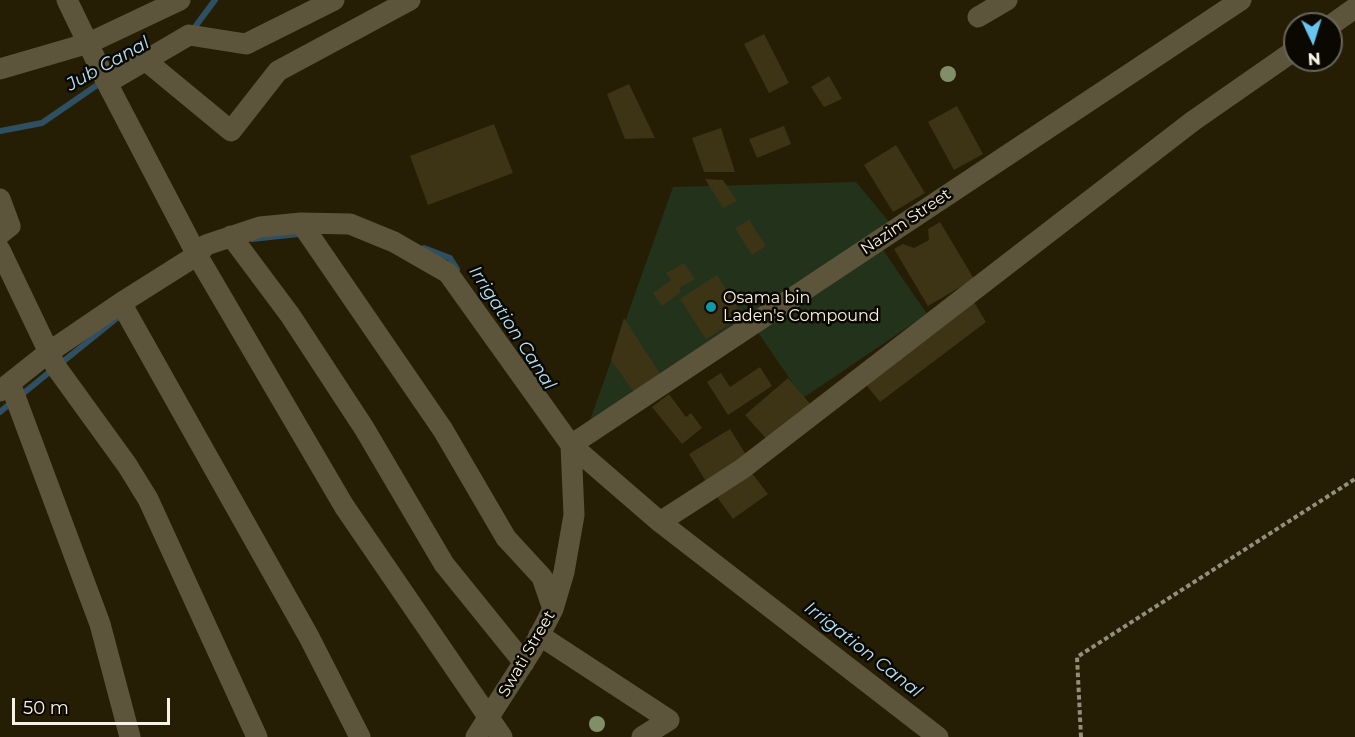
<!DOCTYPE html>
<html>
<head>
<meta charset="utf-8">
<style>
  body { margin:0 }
  #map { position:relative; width:1355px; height:737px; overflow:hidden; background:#251e05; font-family:Montserrat,sans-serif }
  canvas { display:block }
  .north { position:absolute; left:1283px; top:12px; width:60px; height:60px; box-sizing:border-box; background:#0b0802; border:2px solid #69665c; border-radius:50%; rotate:176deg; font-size:16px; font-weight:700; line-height:24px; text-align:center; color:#f7f3e4 }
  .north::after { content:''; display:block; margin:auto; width:21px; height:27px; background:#68c4f0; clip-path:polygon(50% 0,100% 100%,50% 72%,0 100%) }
  .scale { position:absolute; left:12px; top:698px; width:158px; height:27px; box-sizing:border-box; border:3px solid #f7f3e4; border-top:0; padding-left:8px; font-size:18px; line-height:21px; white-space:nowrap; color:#f7f3e4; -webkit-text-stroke:4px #0b0802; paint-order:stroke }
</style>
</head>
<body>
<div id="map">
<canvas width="1355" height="737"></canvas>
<div class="north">N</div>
<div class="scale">50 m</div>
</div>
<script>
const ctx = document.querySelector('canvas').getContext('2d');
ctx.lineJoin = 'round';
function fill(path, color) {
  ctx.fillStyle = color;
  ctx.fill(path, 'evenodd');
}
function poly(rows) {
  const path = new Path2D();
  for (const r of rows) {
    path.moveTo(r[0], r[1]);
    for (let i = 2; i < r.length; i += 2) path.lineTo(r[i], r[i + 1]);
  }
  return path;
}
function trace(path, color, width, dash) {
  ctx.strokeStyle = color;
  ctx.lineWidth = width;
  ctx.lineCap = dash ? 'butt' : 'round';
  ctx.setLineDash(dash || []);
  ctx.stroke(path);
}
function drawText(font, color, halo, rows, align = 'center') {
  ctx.font = font + ' Montserrat,sans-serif';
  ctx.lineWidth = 5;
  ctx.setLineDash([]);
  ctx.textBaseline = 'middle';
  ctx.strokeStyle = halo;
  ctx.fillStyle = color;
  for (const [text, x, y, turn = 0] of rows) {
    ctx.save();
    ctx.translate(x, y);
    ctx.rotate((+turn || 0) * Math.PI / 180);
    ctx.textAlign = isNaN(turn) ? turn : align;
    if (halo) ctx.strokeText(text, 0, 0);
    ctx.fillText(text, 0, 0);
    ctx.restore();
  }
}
fill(poly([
  [856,182,890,223,589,423,673,187],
  [881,247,927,314,803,398,757,331]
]), '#23321b');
trace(poly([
  [192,31,215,0],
  [0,131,42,123,103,81],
  [252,239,298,234],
  [424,248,450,258,457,269],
  [60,364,122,314],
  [20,396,52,370],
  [0,412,12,402]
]), '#2e5062', 6);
fill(poly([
  [764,34,789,83,769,93,744,44],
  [829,76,842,99,824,107,811,87],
  [629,84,655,138,625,139,607,94],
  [957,106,983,154,954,170,928,122],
  [494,124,513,173,428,205,410,156],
  [784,126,791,144,757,158,749,139],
  [721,128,735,172,704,172,692,138],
  [896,145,925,193,893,212,864,165],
  [705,179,723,180,737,201,723,208],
  [749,220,766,246,752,255,735,228],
  [940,222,974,279,928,306,894,249,903,244,914,248,929,240,928,229],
  [684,263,695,279,679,288,681,292,662,306,653,293,671,280,666,273],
  [717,275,743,316,706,339,680,299],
  [972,299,986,322,880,402,863,381],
  [624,318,663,378,636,395,611,360],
  [760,367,772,386,728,415,707,382,721,373,730,387],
  [788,378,811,405,769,442,745,415],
  [669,394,686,417,691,413,702,428,682,444,652,407],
  [730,429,751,463,710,488,689,454],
  [751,472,768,494,733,519,717,497]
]), '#3d3415');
trace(poly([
  [1081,737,1077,657,1355,479]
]), '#948e7b', 4, [4.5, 3]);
trace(poly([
  [67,0,107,83,197,255,344,506,502,737],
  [978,17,1007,0],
  [1331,25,1355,8],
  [145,60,231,131,278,71,410,0],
  [0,69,89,43,180,0],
  [107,83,189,35,246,44,334,0],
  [0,199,10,226,0,234],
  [301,223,443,430,506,538,542,577,553,609],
  [231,236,290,315,364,428,444,564,524,663],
  [0,250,56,367,127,465,148,499,257,737],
  [121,303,309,637,360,737],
  [10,383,100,624,130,737],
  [0,391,49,352,121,303,197,255,206,245,260,227,301,223,350,224,394,242,448,273,571,445,660,522,938,737],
  [660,522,742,469,1193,121,1295,50],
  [539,635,669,720,642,737],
  [476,737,533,648,553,609,564,572,574,515,571,445,1241,0]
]), '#5d553b', 21);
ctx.fillStyle = '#808f67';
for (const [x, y] of [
  [948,74],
  [597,724]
]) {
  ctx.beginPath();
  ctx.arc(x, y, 8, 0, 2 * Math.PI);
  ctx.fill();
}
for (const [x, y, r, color] of [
  [711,307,6,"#0f9aa8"]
]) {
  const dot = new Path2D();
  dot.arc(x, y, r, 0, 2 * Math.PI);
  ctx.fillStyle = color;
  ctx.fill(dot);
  trace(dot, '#0b0802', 2);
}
drawText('16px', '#f7f3e4', '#0b0802', [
  ["Nazim Street",906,222,-34],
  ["Swati Street",527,654,-60]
]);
drawText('16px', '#f7f3e4', '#0b0802', [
  ["Osama bin",723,298],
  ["Laden's Compound",723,316]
], 'left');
drawText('italic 18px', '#b1e1fd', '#0b0802', [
  ["Jub Canal",108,64,-29],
  ["Irrigation Canal",512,328,57],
  ["Irrigation Canal",863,650,38]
]);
</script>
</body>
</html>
